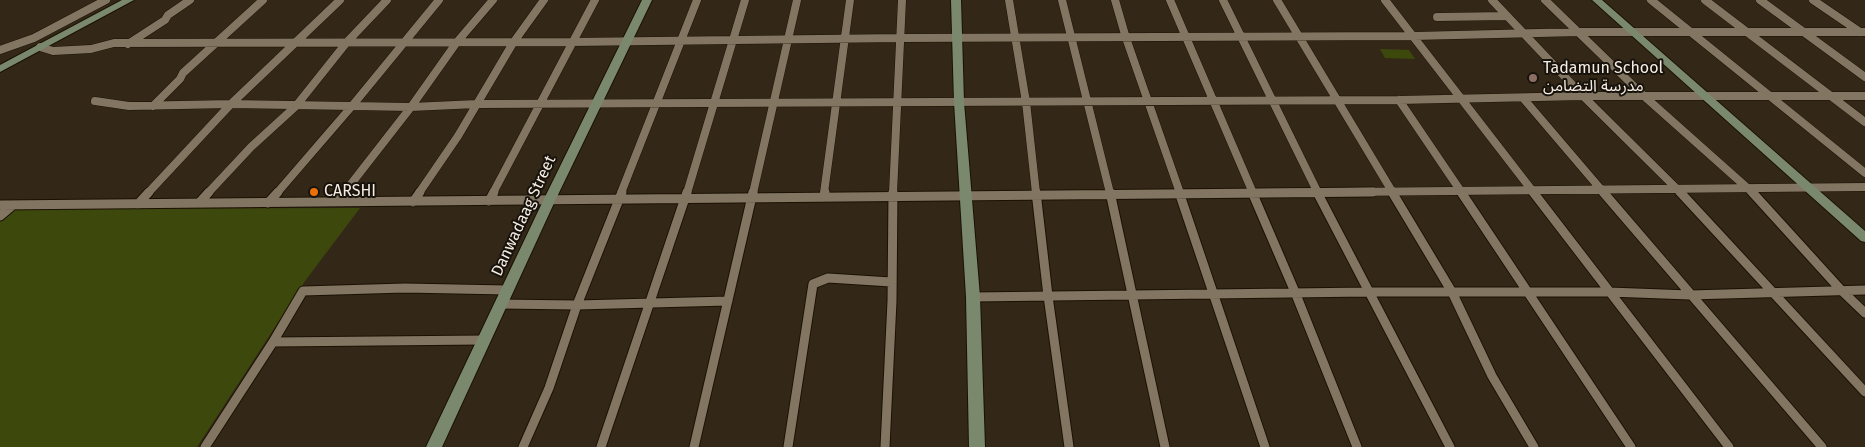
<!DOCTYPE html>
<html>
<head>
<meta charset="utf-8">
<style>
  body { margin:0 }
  canvas { display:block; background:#332818 }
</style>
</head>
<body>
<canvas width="1865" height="447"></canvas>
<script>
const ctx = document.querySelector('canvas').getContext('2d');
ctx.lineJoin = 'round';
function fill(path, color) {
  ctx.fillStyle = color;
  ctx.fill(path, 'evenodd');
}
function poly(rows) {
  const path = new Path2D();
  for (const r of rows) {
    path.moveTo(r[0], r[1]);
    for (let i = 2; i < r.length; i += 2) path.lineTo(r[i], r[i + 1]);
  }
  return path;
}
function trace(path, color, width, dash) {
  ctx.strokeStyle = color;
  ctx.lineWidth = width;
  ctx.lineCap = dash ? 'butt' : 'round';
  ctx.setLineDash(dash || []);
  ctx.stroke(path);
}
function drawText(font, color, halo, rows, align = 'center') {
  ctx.font = font + ' "Fira Sans","Noto Sans Arabic",sans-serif';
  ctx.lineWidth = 4;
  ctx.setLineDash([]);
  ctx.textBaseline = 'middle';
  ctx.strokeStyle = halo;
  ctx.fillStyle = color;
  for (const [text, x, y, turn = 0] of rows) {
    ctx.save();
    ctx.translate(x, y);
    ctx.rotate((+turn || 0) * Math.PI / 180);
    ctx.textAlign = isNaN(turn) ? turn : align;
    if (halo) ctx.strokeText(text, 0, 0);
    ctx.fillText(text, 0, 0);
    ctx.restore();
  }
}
fill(poly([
  [1380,49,1409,50,1415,59,1385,58],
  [360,208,305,281,197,447,0,447,0,209]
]), '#3d480d');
const streetFar1 = poly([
  [1009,0,1026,102,1036,193],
  [1062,0,1110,193],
  [1115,0,1126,38,1180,193],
  [1170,0,1253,193],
  [1223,0,1318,193],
  [1277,0,1393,193],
  [1385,0,1534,193],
  [1492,0,1583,96,1681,193],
  [1545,0,1644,96,1753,193],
  [1651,0,1865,173],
  [1705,0,1865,122],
  [1760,0,1865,77],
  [1813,0,1860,32],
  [1437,17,1507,16],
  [128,44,165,20,168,15,190,0],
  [40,47,53,51,91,49,114,43,571,42,901,38,1414,36,1580,32,1865,32],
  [0,50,34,38,106,0],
  [1523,98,1604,193],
  [1399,100,1462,193],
  [95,101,129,106,231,104,411,107,477,104,1399,100,1583,96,1865,96],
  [153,106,180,79,183,73,263,0],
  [148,193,231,104,340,0],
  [208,193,251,147,296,106,347,42,387,0],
  [277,193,352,106,439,0],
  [344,193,411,107,457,42,493,0],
  [419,193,458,136,513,43,544,0],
  [493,193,595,0],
  [621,193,697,0],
  [687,193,745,0],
  [753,193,797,0],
  [824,193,850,0],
  [893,193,902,0],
  [1243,193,1865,187]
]);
const street = poly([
  [1036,192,1048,296,1069,447],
  [1110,192,1165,447],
  [1179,192,1265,447],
  [1252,192,1295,292,1357,447],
  [1317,192,1450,447],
  [1392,192,1452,292,1492,376,1534,447],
  [1461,192,1631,447],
  [1533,192,1729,447],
  [1603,192,1822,447],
  [1680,192,1865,392],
  [1752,192,1842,291,1865,313],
  [824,196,825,192],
  [489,201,494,192],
  [337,202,345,192],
  [413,202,420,192],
  [199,203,209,192],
  [268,203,278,192],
  [138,204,149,192],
  [0,205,1373,192],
  [0,216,13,205],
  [973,297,1369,292,1609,292,1690,295,1865,290],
  [500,304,577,305,728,301],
  [273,342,483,340],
  [205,447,273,342,303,291,405,288,507,290],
  [523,447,549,388,577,305,622,192],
  [601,447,687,192],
  [694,447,753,192],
  [788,447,813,284,828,278,891,282],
  [885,447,892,301,893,192]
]);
const secondary = poly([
  [122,0,134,0,0,72,0,65,122,0],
  [642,0,652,0,555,201,442,447,426,447,543,201,642,0],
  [951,0,961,0,964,102,980,297,985,447,969,447,966,297,954,102,951,0],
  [1592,0,1602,0,1865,231,1865,242,1861,241,1592,0]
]);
trace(streetFar1, '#1b1103', 9);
trace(street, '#1b1103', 11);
trace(secondary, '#1b1103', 2);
trace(streetFar1, '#827562', 8);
trace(street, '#827562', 9);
fill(secondary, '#7a896d');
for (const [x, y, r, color] of [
  [1533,78,5,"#8d6e63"],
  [314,192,5,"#e8710a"]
]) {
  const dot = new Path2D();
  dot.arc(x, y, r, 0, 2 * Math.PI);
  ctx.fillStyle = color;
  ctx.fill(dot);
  trace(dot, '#17120b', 2);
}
drawText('16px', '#f5ede3', '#17120b', [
  ["Tadamun School",1543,69],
  ["مدرسة التضامن",1543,87],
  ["CARSHI",324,192]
], 'left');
drawText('16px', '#f5ede3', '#17120b', [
  ["Danwadaag Street",524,216,-65]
]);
</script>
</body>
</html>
